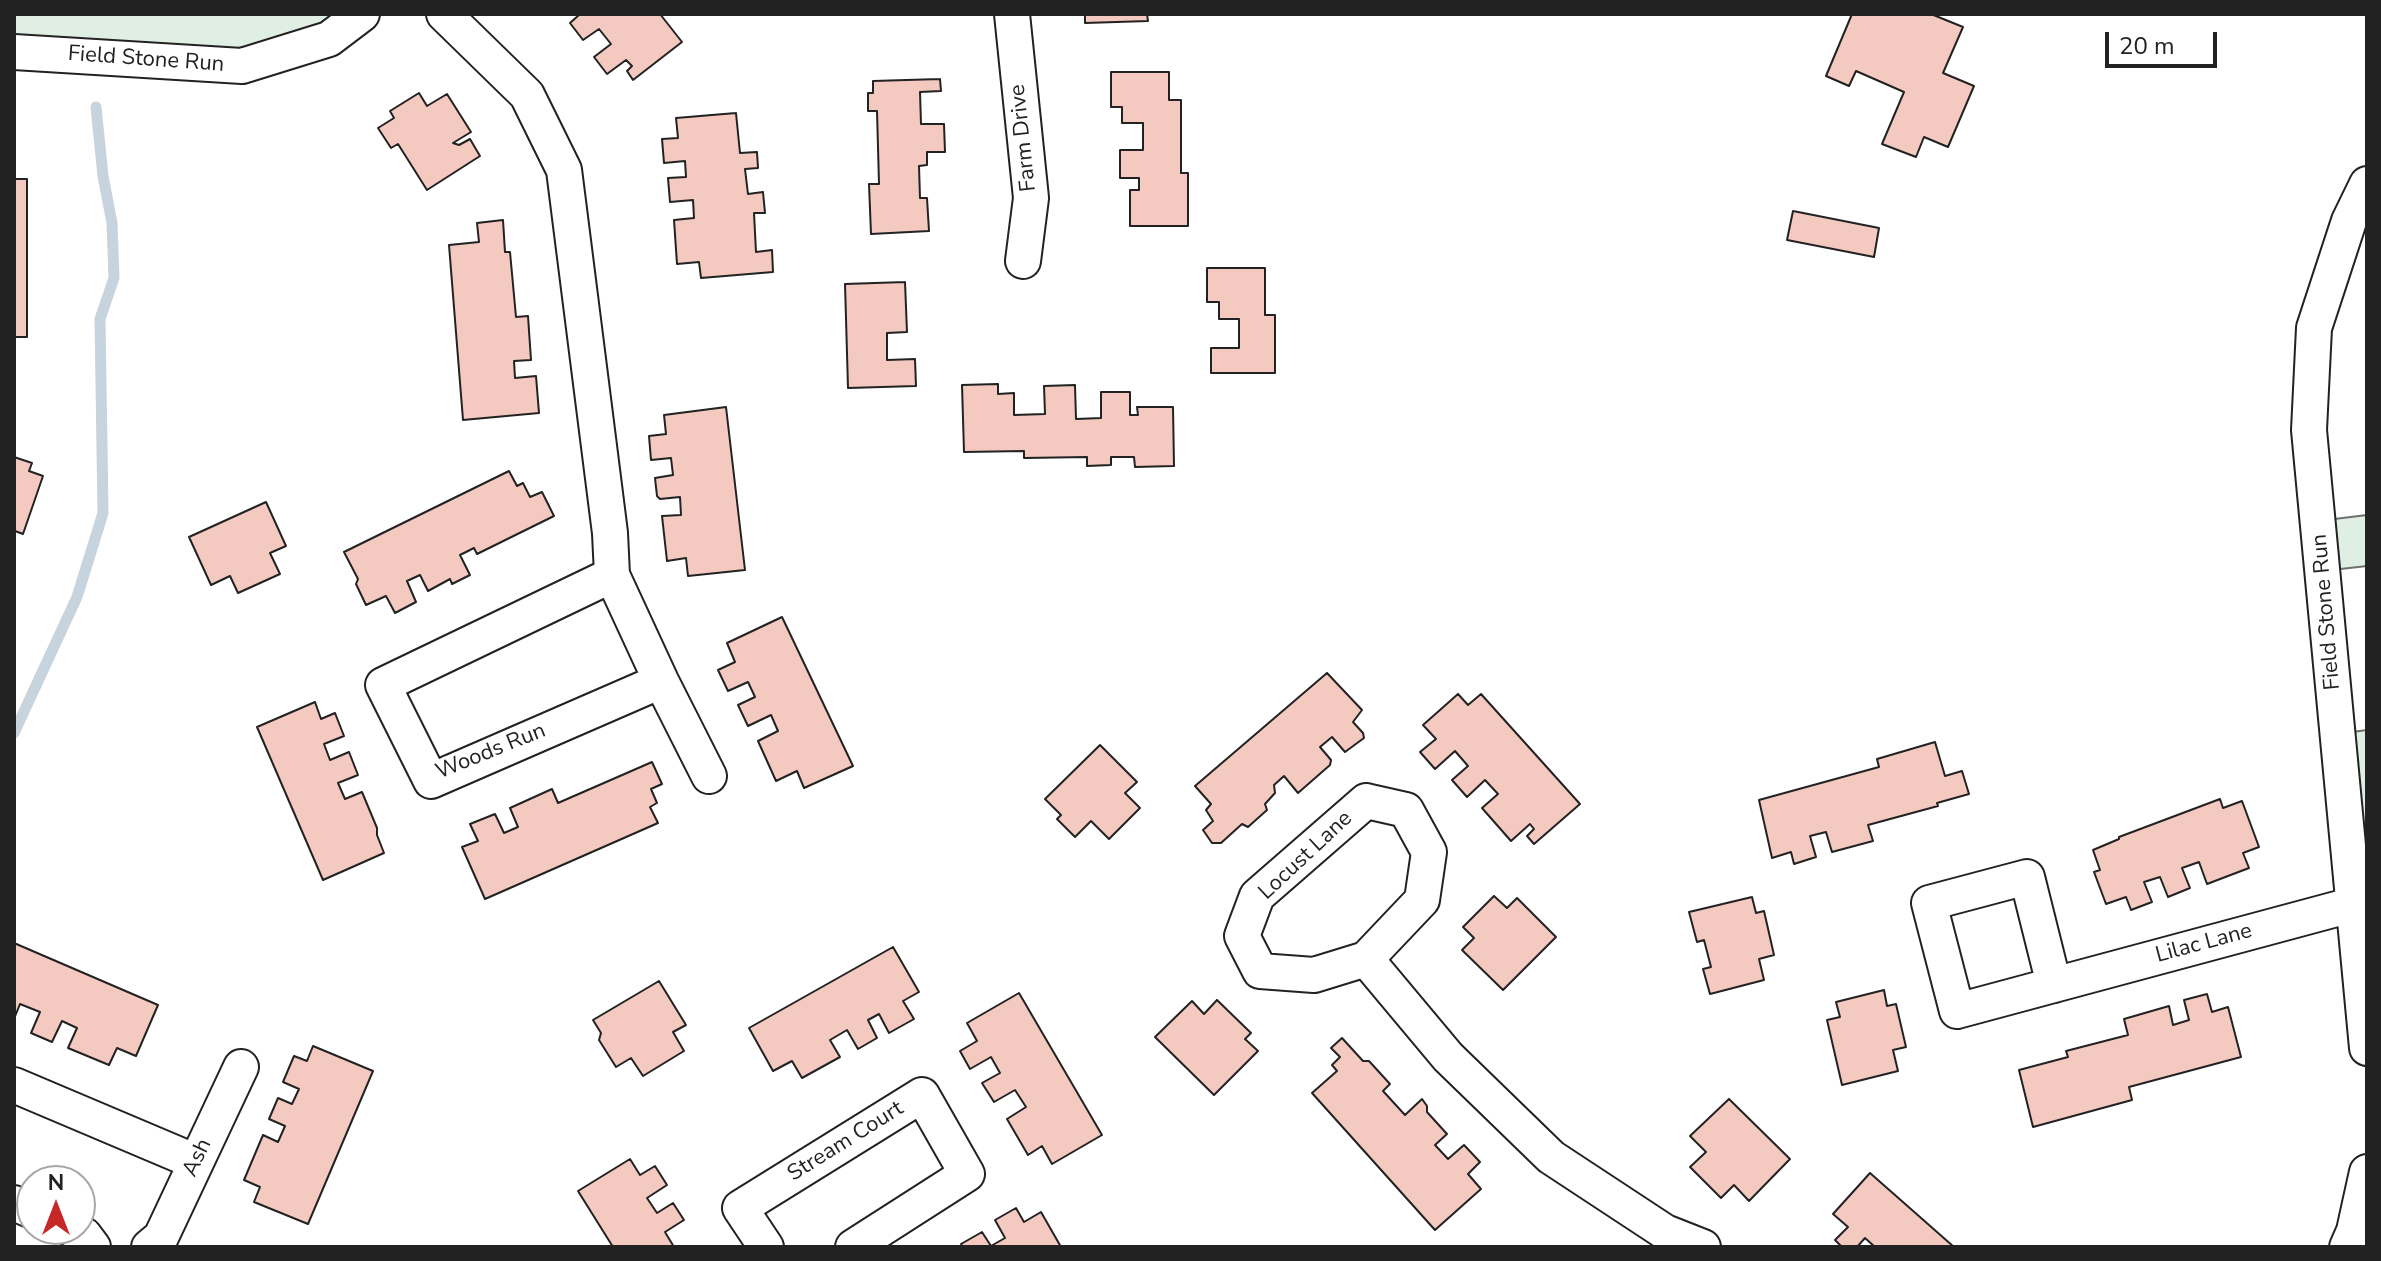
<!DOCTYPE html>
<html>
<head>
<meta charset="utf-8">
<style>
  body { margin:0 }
  #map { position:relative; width:2381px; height:1261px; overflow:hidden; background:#fff; font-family:"Nunito Sans",sans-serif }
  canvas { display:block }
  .frame { position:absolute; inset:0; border:16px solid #222; pointer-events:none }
  .north { position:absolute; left:16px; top:1165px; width:80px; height:80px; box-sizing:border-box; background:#fff; border:2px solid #a7a7a7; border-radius:50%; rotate:0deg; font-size:22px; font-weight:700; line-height:32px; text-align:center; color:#222 }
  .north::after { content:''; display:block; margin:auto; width:28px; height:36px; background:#c62828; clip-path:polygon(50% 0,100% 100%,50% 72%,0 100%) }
  .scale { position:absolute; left:2105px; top:32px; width:112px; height:36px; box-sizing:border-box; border:4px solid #222; border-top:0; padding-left:10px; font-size:24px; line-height:28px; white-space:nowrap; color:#222; -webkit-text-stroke:6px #fff; paint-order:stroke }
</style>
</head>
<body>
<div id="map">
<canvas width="2381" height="1261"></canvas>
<div class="frame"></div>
<div class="north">N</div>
<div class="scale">20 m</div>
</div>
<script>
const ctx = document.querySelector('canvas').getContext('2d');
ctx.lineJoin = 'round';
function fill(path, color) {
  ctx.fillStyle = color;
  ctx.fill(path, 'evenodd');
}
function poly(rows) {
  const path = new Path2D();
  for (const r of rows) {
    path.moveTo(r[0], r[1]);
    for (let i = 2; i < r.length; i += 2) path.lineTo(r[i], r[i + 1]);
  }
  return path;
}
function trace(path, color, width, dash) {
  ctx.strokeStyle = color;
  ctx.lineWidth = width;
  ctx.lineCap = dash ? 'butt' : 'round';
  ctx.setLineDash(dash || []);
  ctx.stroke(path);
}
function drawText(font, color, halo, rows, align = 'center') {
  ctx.font = font + ' "Nunito Sans",sans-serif';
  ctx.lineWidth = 6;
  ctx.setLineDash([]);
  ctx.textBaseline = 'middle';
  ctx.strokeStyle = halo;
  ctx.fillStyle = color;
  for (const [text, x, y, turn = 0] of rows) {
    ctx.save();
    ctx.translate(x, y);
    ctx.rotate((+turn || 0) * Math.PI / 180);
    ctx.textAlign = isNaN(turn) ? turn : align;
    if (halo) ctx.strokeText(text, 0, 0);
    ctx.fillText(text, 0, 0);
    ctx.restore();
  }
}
const green = poly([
  [14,14,362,14,242,66,14,52,14,14],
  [2367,515,2367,566,2323,571,2318,521,2367,515],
  [2367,730,2367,1048,2338,734,2367,730]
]);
fill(green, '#e0efe3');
trace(green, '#6f6f6f', 2);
trace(poly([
  [14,733,77,597,103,513,100,319,114,278,112,223,103,176,96,107]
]), '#c7d3dd', 11);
const building = poly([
  [580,14,660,14,682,42,633,80,627,71,632,66,626,60,607,74,594,57,611,44,599,29,583,40,570,23,580,14],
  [1085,14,1147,14,1148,21,1085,23,1085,14],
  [1852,14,1931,14,1963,27,1943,73,1974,86,1948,147,1924,137,1916,157,1882,144,1904,92,1856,71,1849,86,1826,76,1852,14],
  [1111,72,1169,72,1169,100,1181,100,1181,173,1188,173,1188,226,1130,226,1130,190,1139,190,1139,178,1120,178,1120,150,1143,150,1143,123,1122,123,1122,107,1111,107,1111,72],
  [940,79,941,91,920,92,921,124,944,124,945,152,927,152,927,165,919,166,920,198,927,198,929,231,871,234,869,184,879,184,877,111,868,111,868,93,873,93,873,81,940,79],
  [419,93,427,106,447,94,471,132,453,143,459,145,470,139,480,156,427,190,398,144,391,148,378,128,394,118,390,111,419,93],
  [736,113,740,153,757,152,758,168,745,169,748,194,763,192,765,213,754,213,756,252,772,250,773,272,701,278,699,262,677,264,674,220,694,218,693,200,670,202,668,178,686,177,685,161,664,163,662,139,678,138,676,118,736,113],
  [14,179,27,179,27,337,14,337,14,179],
  [1793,211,1879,228,1874,257,1787,240,1793,211],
  [503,220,505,252,510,252,516,317,528,316,531,360,514,361,515,378,536,376,539,413,463,420,449,245,479,242,477,223,503,220],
  [1207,268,1265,268,1265,315,1275,315,1275,373,1211,373,1211,348,1239,348,1239,319,1219,319,1219,302,1207,302,1207,268],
  [905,282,907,332,887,333,887,360,915,359,916,386,848,388,845,284,905,282],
  [998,384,998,394,1014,393,1014,415,1045,414,1044,386,1075,385,1076,419,1101,418,1101,392,1130,392,1130,415,1138,415,1137,407,1173,407,1174,466,1135,467,1134,457,1111,457,1111,465,1087,466,1087,457,1024,458,1024,451,964,452,962,385,998,384],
  [726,407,745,570,688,576,686,558,667,561,662,516,681,515,680,497,660,499,657,496,655,478,673,475,671,458,651,460,649,436,666,434,664,415,726,407],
  [14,457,32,463,29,471,43,476,23,534,15,531,14,534,14,457],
  [509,471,517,486,523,483,530,497,542,492,554,516,477,554,474,548,460,555,470,575,452,584,450,579,428,591,420,575,407,581,416,602,395,613,386,596,366,605,356,584,358,579,344,552,509,471],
  [266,502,286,546,270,553,280,574,238,593,230,576,211,585,189,537,266,502],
  [782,617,853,766,804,788,797,771,776,781,758,741,778,731,771,715,748,726,738,705,755,697,748,682,728,691,718,670,735,662,727,643,782,617],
  [1327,673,1362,710,1353,722,1363,733,1364,738,1345,752,1332,737,1320,747,1331,760,1330,765,1298,793,1284,776,1274,785,1275,793,1265,804,1267,810,1248,827,1242,824,1221,843,1212,843,1203,830,1213,821,1206,810,1211,804,1195,786,1327,673],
  [1458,694,1468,705,1481,694,1580,804,1534,844,1527,836,1534,829,1530,824,1511,841,1482,808,1498,794,1485,780,1467,797,1452,780,1468,766,1455,751,1435,769,1420,752,1436,739,1423,725,1458,694],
  [315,702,321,719,335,713,344,736,324,744,330,760,349,752,358,775,338,783,345,799,362,792,377,828,377,835,384,853,323,880,257,727,315,702],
  [1935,742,1945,776,1962,771,1969,794,1937,803,1938,806,1868,825,1873,841,1832,852,1826,832,1810,836,1816,857,1794,864,1791,852,1772,858,1759,800,1879,767,1877,759,1935,742],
  [1100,745,1137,782,1125,793,1140,808,1109,839,1091,821,1075,837,1057,819,1061,815,1045,799,1100,745],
  [652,762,662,784,651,789,657,803,650,807,658,823,485,899,462,847,478,841,470,824,495,814,504,833,518,827,510,808,552,789,558,803,652,762],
  [2220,799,2223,808,2242,801,2259,847,2243,853,2249,868,2207,884,2199,862,2182,868,2190,888,2168,897,2160,877,2144,882,2152,902,2131,910,2126,897,2106,904,2094,872,2100,870,2093,850,2119,839,2119,837,2220,799],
  [1494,896,1507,908,1517,898,1556,937,1503,990,1462,950,1474,938,1463,927,1494,896],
  [1752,897,1756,913,1764,911,1774,955,1759,959,1764,980,1710,994,1703,969,1711,967,1704,940,1697,942,1689,912,1752,897],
  [14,943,158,1005,136,1056,117,1048,109,1065,68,1048,77,1028,62,1021,52,1042,31,1033,40,1012,20,1004,14,1019,14,943],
  [893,947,919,992,903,1001,914,1019,889,1033,879,1014,868,1020,877,1038,858,1049,847,1030,830,1040,840,1057,802,1078,792,1061,773,1071,749,1028,893,947],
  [659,981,686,1025,673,1032,684,1051,643,1076,631,1058,616,1067,599,1040,601,1033,593,1020,659,981],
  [1884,990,1887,1006,1896,1004,1906,1047,1893,1050,1898,1071,1842,1085,1827,1020,1840,1017,1836,1002,1884,990],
  [1019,993,1102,1135,1052,1164,1042,1146,1028,1155,1007,1119,1026,1107,1015,1090,994,1102,982,1083,1000,1073,991,1057,970,1069,960,1051,977,1041,967,1023,1019,993],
  [2207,994,2212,1012,2228,1007,2241,1057,2129,1087,2132,1100,2033,1127,2019,1070,2068,1057,2066,1051,2128,1035,2124,1019,2169,1006,2173,1025,2189,1020,2184,1000,2207,994],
  [1217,1000,1251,1033,1245,1039,1258,1051,1214,1095,1155,1037,1192,1001,1204,1014,1217,1000],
  [1342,1038,1363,1061,1369,1061,1390,1084,1383,1091,1405,1115,1422,1099,1427,1106,1427,1112,1447,1134,1435,1145,1448,1159,1464,1145,1480,1162,1468,1174,1481,1189,1435,1230,1312,1093,1337,1071,1332,1065,1340,1057,1331,1048,1342,1038],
  [313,1046,373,1071,308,1224,254,1202,260,1187,244,1180,263,1135,278,1142,285,1126,269,1119,278,1098,292,1104,299,1089,283,1082,294,1056,307,1061,313,1046],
  [1729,1099,1790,1159,1749,1201,1734,1185,1721,1198,1690,1167,1706,1152,1690,1136,1729,1099],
  [630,1159,640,1175,655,1166,667,1185,647,1198,657,1213,673,1203,684,1220,665,1232,674,1247,613,1247,578,1191,630,1159],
  [1870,1173,1954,1247,1875,1247,1865,1238,1857,1247,1842,1247,1835,1240,1848,1227,1833,1214,1870,1173],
  [1016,1208,1024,1222,1041,1212,1061,1247,963,1247,961,1244,982,1232,991,1246,1005,1238,995,1220,1016,1208]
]);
fill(building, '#f3c9c0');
trace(building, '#222', 2);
const street = poly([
  [444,14,527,95,564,170,610,533,612,575,661,681,709,776],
  [1012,14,1031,198,1023,261],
  [14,52,242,66,329,39,362,14],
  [2367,184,2349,221,2314,328,2309,430,2367,1048],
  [612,575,383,685,431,781,661,681],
  [1366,801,1406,810,1429,852,1422,900,1366,959,1314,975,1260,971,1242,936,1257,896,1366,801],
  [1366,959,1448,1057,1551,1157,1665,1232,1703,1247],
  [2054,985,2027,877,1929,903,1957,1011,2355,904],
  [14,1085,196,1162],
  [14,1203,32,1211],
  [71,1229,84,1235,93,1247],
  [149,1247,161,1237,241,1067],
  [766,1247,740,1208,922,1095,967,1174,853,1247],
  [2347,1247,2354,1231,2367,1172]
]);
trace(street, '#222', 38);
trace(street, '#fff', 34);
drawText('22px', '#222', '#fff', [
  ["Field Stone Run",146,60,4],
  ["Farm Drive",1024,138,-96],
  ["Field Stone Run",2327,612,-95],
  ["Woods Run",491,752,-22],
  ["Locust Lane",1306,856,-43],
  ["Lilac Lane",2204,944,-15],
  ["Stream Court",846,1142,-32],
  ["Ash",198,1158,-65]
]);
</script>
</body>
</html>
